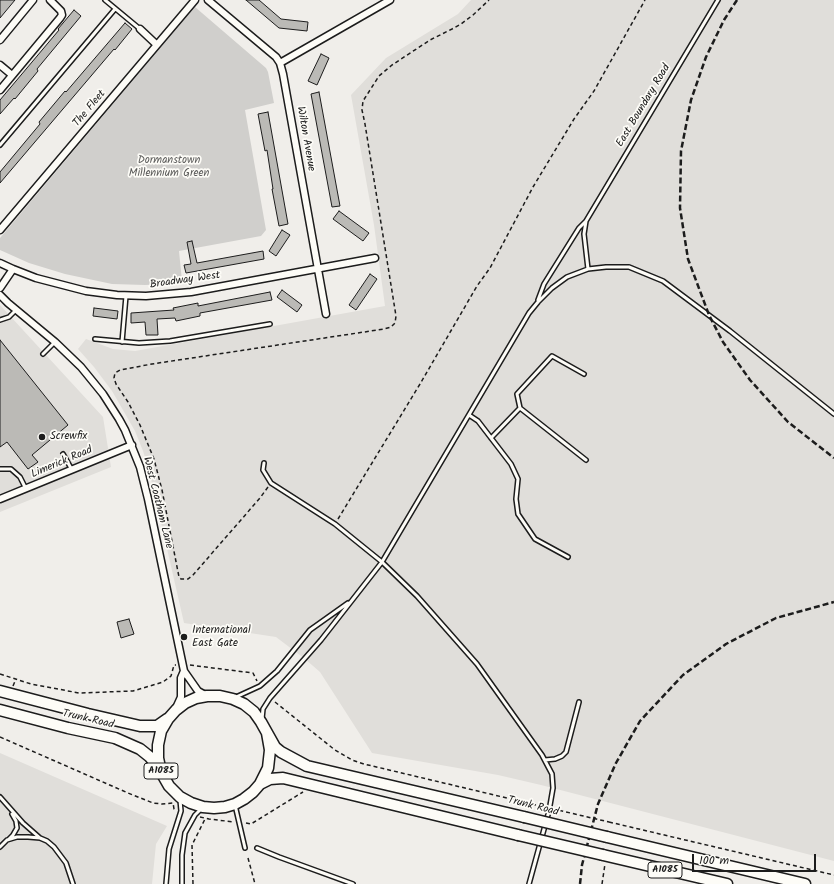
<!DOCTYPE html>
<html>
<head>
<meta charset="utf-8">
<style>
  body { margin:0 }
  #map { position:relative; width:834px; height:884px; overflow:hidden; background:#f0eeea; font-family:Kalam,sans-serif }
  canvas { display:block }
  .scale { position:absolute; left:692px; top:854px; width:124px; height:18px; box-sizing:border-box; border:2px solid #1c1c1c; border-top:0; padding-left:5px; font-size:12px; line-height:14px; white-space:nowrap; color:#1c1c1c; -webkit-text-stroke:3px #fdfcf7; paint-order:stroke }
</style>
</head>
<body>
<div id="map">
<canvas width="834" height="884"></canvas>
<div class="scale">100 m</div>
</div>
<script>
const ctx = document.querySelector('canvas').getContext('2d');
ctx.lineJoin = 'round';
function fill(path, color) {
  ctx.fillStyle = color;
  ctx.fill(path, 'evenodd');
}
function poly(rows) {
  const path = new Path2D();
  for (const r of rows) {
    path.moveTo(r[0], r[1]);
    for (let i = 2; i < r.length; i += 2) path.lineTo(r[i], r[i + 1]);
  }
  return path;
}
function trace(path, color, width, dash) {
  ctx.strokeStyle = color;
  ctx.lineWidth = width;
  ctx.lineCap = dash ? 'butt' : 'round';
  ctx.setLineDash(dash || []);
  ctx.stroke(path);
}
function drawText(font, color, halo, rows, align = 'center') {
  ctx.font = font + ' Kalam,sans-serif';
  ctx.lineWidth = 3.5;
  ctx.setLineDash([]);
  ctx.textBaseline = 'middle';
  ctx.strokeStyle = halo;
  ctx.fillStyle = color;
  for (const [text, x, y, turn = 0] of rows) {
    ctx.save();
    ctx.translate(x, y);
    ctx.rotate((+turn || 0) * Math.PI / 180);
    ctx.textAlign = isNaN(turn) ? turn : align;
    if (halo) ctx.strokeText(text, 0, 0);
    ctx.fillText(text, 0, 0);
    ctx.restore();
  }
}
fill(poly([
  [471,0,834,0,834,861,541,785,498,775,372,753,320,672,305,659,276,637,184,623,149,470,143,451,135,431,112,391,94,367,78,349,86,339,113,349,135,351,385,306,374,225,351,95,386,58,458,14],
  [0,305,103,417,111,467,0,512],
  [0,753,167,826,156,844,152,884,0,884]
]), '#e0deda');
fill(poly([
  [195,7,266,68,268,72,274,103,245,110,266,230,261,236,179,251,182,281,165,284,145,285,112,284,65,274,29,263,0,250,0,238]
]), '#d0cfcc');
const building = poly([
  [0,0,15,0,0,18,0,0],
  [246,0,259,0,281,19,308,22,307,31,279,28,246,0],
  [74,10,81,16,37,69,38,71,15,99,14,98,0,114,0,100,59,30,58,29,74,10],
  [125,23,132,29,115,50,114,49,0,183,0,172,40,124,39,122,65,91,66,92,125,23],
  [321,54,329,58,317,85,308,81,321,54],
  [319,92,340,206,332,207,311,94,319,92],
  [268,112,288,224,279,226,272,189,273,189,267,150,265,151,258,114,268,112],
  [339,211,369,233,363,241,333,219,339,211],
  [282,230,290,235,276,256,269,251,282,230],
  [192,241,197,263,263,251,264,259,186,273,184,265,191,264,187,242,192,241],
  [370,274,377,279,356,310,349,305,370,274],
  [282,290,302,305,297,312,277,297,282,290],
  [270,292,272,300,200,313,200,316,176,321,175,318,157,319,158,335,146,335,145,322,131,323,131,313,174,310,173,308,198,303,198,306,270,292],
  [94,308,118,311,117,319,93,316,94,308],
  [0,340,68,425,32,455,38,462,28,469,7,442,0,447,0,340],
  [129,619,134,634,121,638,117,622,129,619]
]);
fill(building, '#bbbab6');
trace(building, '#1c1c1c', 1);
const lane = poly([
  [105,0,140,29],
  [0,145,115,9],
  [586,221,584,234,588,269],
  [538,300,544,284,579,228,586,221,718,0],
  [0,320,9,317,16,310],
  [95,339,139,343,170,341,270,324],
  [122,342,126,296],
  [43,354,55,342],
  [520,408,517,394,552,356,584,374],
  [469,415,478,421,511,464,518,479,516,499,518,514,535,539,568,557],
  [491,438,520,408,586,460],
  [63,454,72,470],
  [264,463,263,470,271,483,335,524,382,562,417,596,477,664,542,755,552,774,553,788,549,811,529,884],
  [0,469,11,469,20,477,26,489],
  [236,697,260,686,277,671,310,630,348,603],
  [262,719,263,709,270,698,321,640,382,562,529,313,538,302,552,288,567,277,588,269,606,267,629,267,663,281,730,331,834,414],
  [545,760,555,759,562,756,566,752,579,702],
  [0,797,23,823,40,838],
  [235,805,245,848],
  [9,839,13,835,17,828,16,821,12,814],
  [0,847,7,840,17,837,28,837,40,838,47,841,54,847,66,863,73,884],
  [257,848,279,857,353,884],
  [166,884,169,849,181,811,180,800],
  [182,884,182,855,185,833,195,815,202,808]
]);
const street = poly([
  [208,0,276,57,280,63,283,74,326,314],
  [140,29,157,45],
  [0,40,33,0],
  [280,63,390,0],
  [0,65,12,75],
  [0,90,60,18,62,15,61,11,50,0],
  [0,230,195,0],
  [0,263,13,269,36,278,86,291,117,295,146,296,191,292,375,258],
  [0,288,13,269],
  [0,295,8,303,55,342,81,367,103,394,119,419,125,430,140,467,148,499,184,671,198,691,207,696],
  [0,499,132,445],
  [176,708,181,697,181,678,184,671]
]);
const primary = poly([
  [0,691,88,714,140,726,157,726,167,719],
  [0,710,68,728,115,738,140,749,150,757,159,769],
  [267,733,270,750,268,768,260,784,253,792,244,799,235,804,225,807,214,808,203,807,191,803,180,797,169,786,161,772,158,758,158,745,161,731,168,719,176,710,185,703,196,698,207,696,220,696,233,699,244,704,254,712,261,722,275,747,281,752,307,766,524,817],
  [260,784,270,779,283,778,518,835],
  [607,837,805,884],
  [603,855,727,884]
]);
trace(lane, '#1c1c1c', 6);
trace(street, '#1c1c1c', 9);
trace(primary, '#1c1c1c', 13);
trace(poly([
  [268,487,260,498,193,575,188,579,181,579,179,577,162,490,154,459,140,425,128,402,116,384,114,378,115,373,120,370,152,364,384,329,391,327,395,323,396,316,365,124,362,110,363,101,379,76,392,65,430,40,452,29,461,24,473,15,489,0],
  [338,519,420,384,477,286,490,268,533,187,574,119,594,91,645,0],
  [190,665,253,673,257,681],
  [0,674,31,684,79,693,133,691,163,682,171,676,174,665,176,665],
  [13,686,16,679],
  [275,702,335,750,352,760,364,764,532,804],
  [0,737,128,793,153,803,162,804,173,803,174,809,176,809],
  [200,817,209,819,234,822],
  [609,822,834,875],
  [246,823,251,824,303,792],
  [248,858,255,884],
  [193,884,192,845,205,819],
  [602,884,605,864]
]), '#1c1c1c', 1.5, [4, 3]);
trace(lane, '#fdfcf7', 3);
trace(street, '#fdfcf7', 6);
trace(primary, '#fdfcf7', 10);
trace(poly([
  [737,0,724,20,706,57,691,100,681,151,680,208,688,259,709,315,723,342,750,380,788,422,834,458],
  [580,884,582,865,598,804,616,763,640,721,683,675,726,644,776,618,834,602]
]), '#1c1c1c', 2.5, [6, 3]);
const primaryBridge = poly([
  [524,817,607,837],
  [518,835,603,855]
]);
trace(primaryBridge, '#1c1c1c', 13, []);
trace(poly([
  [532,804,609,822]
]), '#1c1c1c', 1.5, [4, 3]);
trace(primaryBridge, '#fdfcf7', 10);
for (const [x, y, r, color] of [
  [42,437,4,"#1c1c1c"],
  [184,637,4,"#1c1c1c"]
]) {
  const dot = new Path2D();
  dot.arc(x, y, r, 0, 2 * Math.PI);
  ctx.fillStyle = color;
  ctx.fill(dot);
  trace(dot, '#fdfcf7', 1.5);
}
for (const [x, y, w] of [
  [161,771,34],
  [665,870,34]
]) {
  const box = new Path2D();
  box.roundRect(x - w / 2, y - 8, w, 16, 3);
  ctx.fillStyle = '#fdfcf7';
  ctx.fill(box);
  trace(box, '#1c1c1c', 1);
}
drawText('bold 10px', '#1c1c1c', null, [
  ["A1085",161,771],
  ["A1085",665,870]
]);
drawText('11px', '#1c1c1c', '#fdfcf7', [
  ["East Boundary Road",644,106,-59],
  ["The Fleet",90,109,-50],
  ["Wilton Avenue",305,139,80],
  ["Broadway West",185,281,-8],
  ["Limerick Road",62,463,-23],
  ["West Coatham Lane",157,503,76],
  ["Trunk Road",88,720,13],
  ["Trunk Road",533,807,14]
]);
drawText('11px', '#5b5b5a', '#fdfcf7', [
  ["Dormanstown",169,161],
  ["Millennium Green",169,174]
]);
drawText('11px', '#1c1c1c', '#fdfcf7', [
  ["Screwfix",50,437],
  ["International",192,631],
  ["East Gate",192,644]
], 'left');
</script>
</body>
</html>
